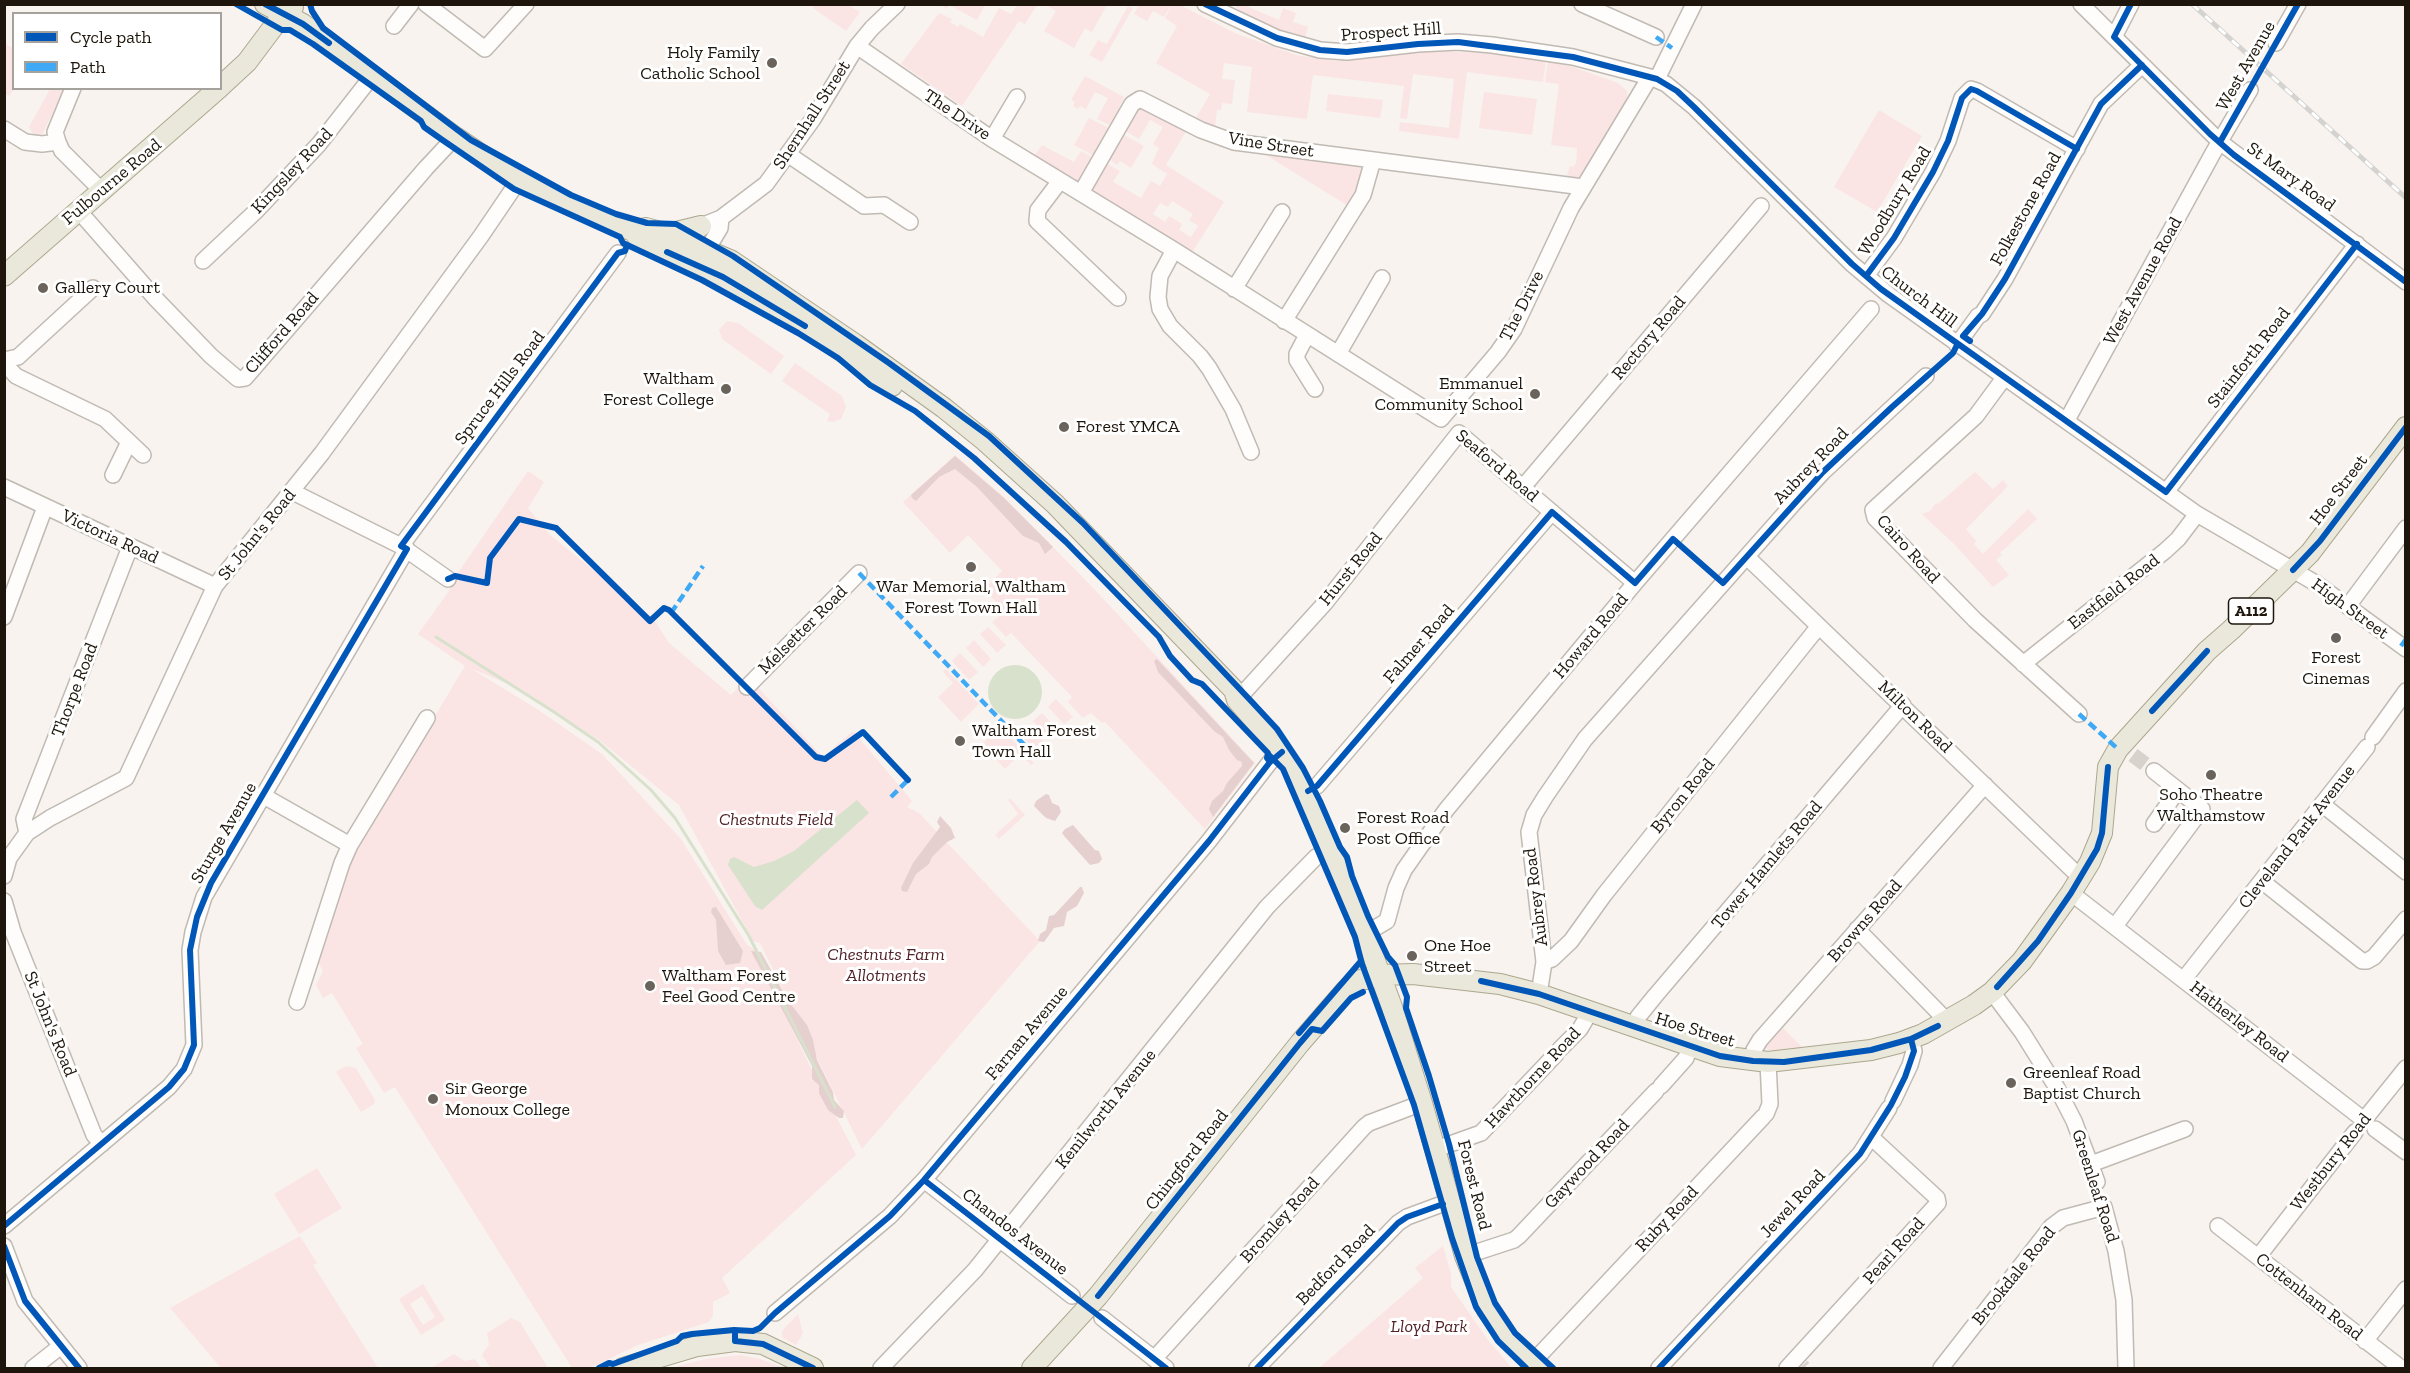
<!DOCTYPE html>
<html>
<head>
<meta charset="utf-8">
<style>
  body { margin:0 }
  #map { position:relative; width:2410px; height:1373px; overflow:hidden; background:#f8f3ee; font-family:"Zilla Slab",serif }
  canvas { display:block }
  .frame { position:absolute; inset:0; border:6px solid #1e160c; pointer-events:none }
  .legend { position:absolute; left:12px; top:12px; width:210px; height:78px; box-sizing:border-box; background:#fff; border:2px solid #a5a29e; margin:0; padding:8px 10px; list-style:none; font-size:18px; color:#1e160c }
  .legend li { display:flex; align-items:center; gap:12px; height:30px }
  .legend b { width:30px; border:2px solid #a5a29e }
</style>
</head>
<body>
<div id="map">
<canvas width="2410" height="1373"></canvas>
<div class="frame"></div>
<ul class="legend">
<li><b style="height:8px;background:#0057b8"></b>Cycle path</li>
<li><b style="height:8px;background:#3fa9f5"></b>Path</li>
</ul>
</div>
<script>
const ctx = document.querySelector('canvas').getContext('2d');
ctx.lineJoin = 'round';
function fill(path, color) {
  ctx.fillStyle = color;
  ctx.fill(path, 'evenodd');
}
function poly(rows) {
  const path = new Path2D();
  for (const r of rows) {
    if (r.length === 3) {
      path.moveTo(r[0] + r[2], r[1]);
      path.arc(r[0], r[1], r[2], 0, 2 * Math.PI);
      continue;
    }
    path.moveTo(r[0], r[1]);
    for (let i = 2; i < r.length; i += 2) path.lineTo(r[i], r[i + 1]);
  }
  return path;
}
function trace(path, color, width, dash) {
  ctx.strokeStyle = color;
  ctx.lineWidth = width;
  ctx.lineCap = dash ? 'butt' : 'round';
  ctx.setLineDash(dash || []);
  ctx.stroke(path);
}
function drawText(font, color, halo, rows, align = 'center') {
  ctx.font = font + ' "Zilla Slab",serif';
  ctx.lineWidth = 6;
  ctx.setLineDash([]);
  ctx.textBaseline = 'middle';
  ctx.strokeStyle = halo;
  ctx.fillStyle = color;
  for (const [text, x, y, turn = 0] of rows) {
    ctx.save();
    ctx.translate(x, y);
    ctx.rotate((+turn || 0) * Math.PI / 180);
    ctx.textAlign = isNaN(turn) ? turn : align;
    if (halo) ctx.strokeText(text, 0, 0);
    ctx.fillText(text, 0, 0);
    ctx.restore();
  }
}
fill(poly([
  [1172,4,1180,5,1235,33,1296,55,1336,61,1430,51,1489,53,1546,61,1543,82,1467,72,1459,139,1399,131,1400,122,1449,128,1454,79,1413,74,1407,119,1400,118,1404,86,1313,75,1307,119,1247,112,1252,67,1224,63,1222,79,1235,80,1232,104,1222,103,1221,110,1217,110,1215,127,1196,118,1210,94,1156,63,1177,26,1165,18],
  [815,5,849,5,860,12,846,31,813,8],
  [941,5,985,5,977,20,949,5,947,9],
  [1017,5,1037,5,1025,24,1019,21,962,106,901,64,939,13,952,19,950,22,958,27,960,24,983,37,999,8,1011,14],
  [1050,5,1051,4,1107,5,1092,32,1085,28,1074,48,1044,31,1056,11,1049,7],
  [1139,5,1139,4,1171,5,1164,17,1153,11,1147,21,1134,14],
  [1232,5,1244,5,1279,20,1283,8,1296,13,1293,22,1308,27,1304,41,1238,15,1236,6],
  [1128,6,1133,8,1102,62,1089,55,1098,40,1107,44],
  [4,43,13,48,14,89,9,96,5,94],
  [1548,61,1573,67,1618,83,1627,91,1627,100,1586,173,1579,177,1566,178,1570,166,1573,167,1576,163,1577,148,1551,145,1559,84,1545,82],
  [1085,76,1124,97,1111,126,1097,119,1108,98,1095,92,1086,109,1080,106,1078,109,1073,106,1075,102,1071,100],
  [50,89,64,89,43,133,40,135,33,134,29,127],
  [1484,92,1537,99,1532,135,1479,128],
  [1328,94,1383,100,1380,118,1326,111],
  [1140,106,1188,128,1166,165,1224,202,1191,254,1093,191,1090,184,1104,162,1120,171,1113,182,1141,198,1151,181,1160,186,1167,174,1152,164,1159,148,1153,144,1163,127,1150,120,1139,139,1124,130,1136,108],
  [1172,201,1193,214,1189,220,1198,226,1191,237,1179,230,1182,224,1169,216,1165,222,1153,214,1160,203,1168,207],
  [1879,110,1922,136,1877,212,1834,187],
  [1089,118,1109,128,1094,156,1074,145],
  [1124,135,1144,146,1131,168,1120,161,1117,165,1107,158,1121,136],
  [1042,145,1074,162,1081,151,1094,158,1082,180,1077,182,1035,155],
  [1270,154,1362,165,1364,169,1359,193,1350,207,1269,157],
  [727,321,738,323,784,356,771,374,722,339,719,330],
  [795,363,842,396,846,407,841,419,832,422,827,421,830,414,782,381],
  [955,455,1004,497,1097,592,1255,763,1205,829,1105,722,1102,723,1091,713,1083,718,1068,702,1072,697,1011,633,1006,637,992,622,1005,612,984,589,1002,571,983,551,968,535,950,553,903,502],
  [528,471,544,482,528,508,549,534,653,618,669,643,731,695,748,677,823,757,853,731,912,801,907,807,919,813,1040,941,862,1149,760,943,753,941,679,805,599,740,513,686,470,668,537,709,602,754,681,839,747,945,754,949,807,1060,856,1155,722,1278,730,1293,713,1302,713,1316,709,1322,638,1345,590,1368,572,1368,395,1087,384,1093,356,1048,363,1044,332,993,323,998,316,985,323,971,317,960,348,866,364,834,465,666,418,634,449,591,453,580],
  [1975,472,1993,489,2003,480,2008,486,1966,529,1976,541,1974,544,1983,554,2028,509,2037,519,2000,553,2002,555,1996,560,2009,575,1993,587,1956,546,1922,514,1930,511,1936,503,1938,504],
  [988,627,1006,645,997,653,980,634],
  [974,640,991,659,983,667,966,648],
  [960,653,978,672,969,680,952,661],
  [946,669,979,704,961,722,938,697,953,683,943,672],
  [1056,699,1073,717,1064,724,1048,707],
  [1042,713,1058,730,1050,738,1033,721],
  [1028,726,1045,743,1036,751,1020,734],
  [1000,727,1034,763,1031,765,1020,754,1005,769,982,744],
  [1010,798,1025,815,999,839,995,835,1018,814,1008,800],
  [1783,1028,1806,1051,1777,1052,1764,1048],
  [346,1066,356,1068,375,1100,374,1104,361,1112,336,1072],
  [317,1168,342,1208,299,1234,274,1194],
  [300,1236,317,1263,313,1265,378,1368,221,1368,170,1308],
  [1443,1246,1451,1274,1451,1287,1488,1340,1512,1368,1319,1368,1423,1278,1415,1268],
  [423,1284,445,1320,421,1335,399,1299],
  [422,1296,435,1317,423,1325,410,1304],
  [798,1314,803,1333,796,1345,782,1337,782,1331],
  [511,1318,520,1322,548,1368,491,1368,482,1355,489,1345,487,1333],
  [454,1354,464,1361,475,1359,481,1368,431,1368],
  [740,1355,760,1359,784,1368,676,1368,677,1366,706,1359]
]), '#fae5e4');
fill(poly([
  [955,456,1004,498,1053,547,1045,554,1039,543,1023,536,977,487,955,469,939,477,916,501,912,498,911,495],
  [1157,659,1254,763,1213,817,1209,809,1212,801,1223,791,1227,783,1242,766,1242,762,1237,760,1229,750,1223,737,1214,731,1158,672,1154,661],
  [1046,794,1049,795,1052,803,1059,806,1061,812,1055,821,1046,818,1034,806,1036,801],
  [940,816,951,828,955,838,947,842,932,857,929,864,916,874,907,892,902,891,901,888,913,863,940,827,937,822],
  [1073,825,1095,850,1099,851,1102,859,1099,863,1090,865,1065,837,1062,833,1065,829],
  [1080,887,1082,887,1084,893,1077,906,1067,912,1064,926,1054,928,1044,942,1038,941,1040,934,1046,930,1049,916,1054,915],
  [716,907,743,951,740,963,726,965,718,951,716,920,711,912,712,908],
  [751,951,761,952,789,1002,807,1025,813,1040,817,1060,833,1092,834,1100,844,1111,843,1118,839,1118,828,1110,819,1093,819,1085,812,1079,812,1066]
]), '#e6d0cf');
fill(poly([
  [1015,692,27],
  [857,800,869,813,762,910,755,906,728,865,730,859,734,857,754,867,774,861,794,851]
]), '#d7e1cc');
trace(poly([
  [436,637,554,712,598,742,651,790,675,818,749,936,835,1107]
]), '#d7e1cc', 3);
trace(poly([
  [2133,755,2154,771],
  [1802,1366,1804,1368]
]), '#d7d2cc', 15, [15, 8]);
const minor = poly([
  [426,4,485,49,526,4],
  [1205,4,1277,38,1320,50,1347,52,1418,44,1458,42,1492,45,1573,57,1650,77,1666,84,1694,107,1852,264,1889,295,2197,514,2317,584,2406,649],
  [1582,4,1656,37],
  [2081,4,2220,142,2406,282],
  [394,26,411,4],
  [2114,37,2131,4],
  [2276,43,2298,4],
  [857,46,992,139,1174,250,1441,419,1498,352,1514,329,1571,208,1650,77],
  [1657,79,1694,4],
  [4,129,25,142,42,144,58,142,62,151,101,190],
  [992,139,1017,97],
  [58,142,55,132,73,88],
  [789,155,864,206,884,205,910,222],
  [1060,181,1038,210,1037,221,1118,298],
  [1081,193,1132,104,1140,99,1201,130,1234,142,1583,187],
  [78,210,156,299,211,356,238,379,245,378,426,168,455,137],
  [696,235,701,226,721,218,766,184,813,119,857,46,872,28,897,4],
  [1174,250,1160,276,1158,297,1160,309,1170,326,1200,356,1209,368,1233,409,1251,452],
  [702,258,720,228,721,218],
  [203,261,255,212,319,144,373,75],
  [1866,276,1894,238,1933,172,1948,141,1962,98,1971,89,1977,91,2077,149],
  [1234,289,1282,212],
  [1284,321,1363,195,1373,160],
  [1307,335,1297,354,1297,360,1315,389],
  [1957,345,1978,316,1982,314,2005,279,2101,104,2142,65],
  [1338,354,1382,278],
  [4,360,18,357,93,288],
  [4,363,16,376,105,419,143,455],
  [2004,378,1976,416,1873,510,1875,518,1975,620,2079,714],
  [2067,420,2213,153,2250,90],
  [113,475,129,442],
  [4,487,215,586],
  [1523,487,1761,206],
  [293,492,401,546,448,579],
  [2166,492,2357,244],
  [401,546,618,253],
  [1748,558,2081,878],
  [2348,606,2406,528],
  [4,617,45,507],
  [2023,664,2165,551,2178,539,2197,514],
  [747,687,859,573],
  [1237,700,1325,603,1459,433,1635,583],
  [2373,737,2406,691],
  [1305,793,1317,786,1552,512],
  [262,795,350,845],
  [2322,804,2406,872],
  [2154,824,2178,790],
  [27,833,24,819,130,547],
  [4,876,9,858,27,833,50,818,126,778,215,586,322,453,481,236,519,180],
  [2263,882,2362,961,2367,961,2374,957,2406,919],
  [2071,893,2364,1120,2406,1068],
  [4,901,13,932,94,1135,102,1144],
  [2115,926,2202,809,2154,771],
  [1857,929,1947,1021],
  [1365,934,1387,921,1396,888,1404,870,1446,810,1635,583,1871,309],
  [1544,962,1552,959,1571,941,1604,895,1819,626],
  [2184,979,2367,747],
  [1992,992,2022,1032,2057,1088,2074,1121,2097,1182],
  [1539,994,1544,962,1529,832,1534,815,1545,797,1585,739,1794,503,1823,472,1926,376],
  [297,1002,342,863,350,845,427,718],
  [1634,1027,1638,1017,1655,996,1903,705],
  [1560,1049,1580,1029,1590,1012],
  [1753,1061,1754,1050,1760,1040,1985,785],
  [1661,1086,1686,1058,1690,1046],
  [1893,1101,1910,1065,1914,1051,1911,1039],
  [1766,1114,1770,1104,1768,1062],
  [2375,1129,2406,1152],
  [1436,1149,1481,1133,1556,1054],
  [2091,1164,2185,1129],
  [924,1180,1072,1296],
  [4,1226,169,1087,184,1069,194,1045,190,950,193,932,204,897,407,549],
  [2218,1226,2401,1368],
  [4,1246,25,1301,79,1368],
  [1465,1256,1514,1240,1519,1236,1656,1091],
  [2258,1257,2355,1132],
  [775,1313,890,1216,924,1180,1209,841,1270,762,1282,752],
  [1102,1318,1166,1368],
  [2365,1341,2406,1289],
  [1154,1359,1364,1127,1369,1123,1422,1103],
  [1532,1363,1763,1117],
  [33,1368,61,1346],
  [881,1368,975,1270,1267,907,1316,857,1330,850],
  [1257,1368,1398,1223,1407,1217,1450,1201],
  [1659,1368,1860,1154,1889,1108],
  [1787,1368,1938,1203,1937,1198,1871,1137],
  [1941,1368,2051,1227,2063,1218,2104,1207,2116,1251,2124,1300,2126,1368]
]);
const major = poly([
  [265,4,303,24,455,137,519,180,577,208,633,231,643,243,723,277,817,334,892,386],
  [220,87,247,62,274,26,293,7],
  [633,231,646,228,668,234,732,261,855,344,944,408,985,441,1055,504,1234,690,1237,700,1282,752,1297,775,1361,923,1392,1007,1422,1103,1465,1256,1487,1310,1510,1341,1539,1368],
  [668,234,701,226],
  [4,276,219,88],
  [623,1368,697,1346,735,1341,763,1344,813,1368],
  [1032,1368,1098,1296,1300,1043,1346,990,1361,980,1381,975,1413,974,1500,984,1539,994,1720,1056,1768,1062,1871,1050,1899,1043,1923,1034,1974,1005,1992,992,2022,961,2071,893,2090,862,2102,833,2108,767,2118,749,2207,651,2231,630,2310,553,2406,427]
]);
trace(minor, '#c0bab3', 18);
trace(major, '#aca78f', 22);
trace(minor, '#fefdfc', 15);
trace(major, '#eae8db', 20);
const rail = poly([
  [2192,4,2406,198]
]);
trace(rail, '#d4d3d0', 5);
trace(rail, '#fff', 3, [9]);
trace(poly([
  [1656,37,1672,48],
  [859,573,1037,758],
  [671,613,703,566],
  [2401,646,2406,639],
  [2079,714,2118,749],
  [891,797,908,780,905,776]
]), '#3fa9f5', 4.5, [9, 4.5]);
trace(poly([
  [236,4,282,30,290,30,313,44,421,121,424,127,441,139,514,189,620,237,623,243,702,280,798,333,838,358,870,385,915,411,974,458,1066,542,1159,637,1170,656,1192,680,1202,684,1268,753,1267,758,1270,762],
  [265,4,303,24,329,43],
  [310,4,312,11,323,28,471,140,571,195,616,214,647,223,676,224,733,256,889,363,989,436,1083,523,1252,702,1277,729,1303,768,1320,801,1340,847,1347,857,1352,876,1368,916,1388,957,1395,965,1407,997,1406,1008,1429,1076,1449,1144,1477,1257,1495,1303,1515,1333,1553,1368],
  [1205,4,1277,38,1320,50,1347,52,1418,44,1458,42,1573,57,1657,79,1677,91,1694,107,1852,264,1881,289,2166,492,2357,244],
  [2131,4,2114,37,2210,134,2234,155,2406,282],
  [2220,142,2298,4],
  [667,252,723,277,805,326],
  [1866,276,1894,238,1933,172,1948,141,1962,98,1971,89,1977,91,2077,149],
  [1970,341,1963,336,1982,314,2005,279,2101,104,2142,65],
  [2293,570,2320,541,2406,427],
  [448,579,455,576,487,583,490,558,519,519,556,528,650,621,664,608,669,610,816,757,825,759,863,732,908,780],
  [2152,711,2207,651],
  [1269,755,1283,769,1355,937,1362,964,1414,1105,1452,1238,1476,1307,1498,1341,1526,1368],
  [1308,791,1317,786,1552,512,1635,583,1673,539,1723,583,1823,472,1892,407,1953,353,1957,345],
  [1481,981,1539,994,1720,1056,1753,1061,1784,1062,1871,1050,1911,1039,1938,1026],
  [1997,987,2038,941,2071,893,2097,849,2102,833,2108,767],
  [1299,1033,1361,961],
  [924,1180,1166,1368],
  [4,1226,169,1087,184,1069,194,1045,190,950,197,917,211,883,407,549,401,546,618,253,625,251,627,245],
  [4,1246,25,1301,79,1368],
  [1098,1296,1300,1043,1312,1029,1322,1031,1351,998,1363,992],
  [735,1334,735,1341,763,1344,813,1368],
  [599,1368,609,1363,613,1364,677,1341,682,1336,692,1334,734,1330,753,1331,760,1328,775,1313,890,1216,924,1180,1209,841,1270,762,1282,752],
  [1257,1368,1398,1223,1407,1217,1443,1204],
  [1659,1368,1860,1154,1891,1105,1905,1077,1914,1051,1911,1039]
]), '#0057b8', 6);
for (const [x, y, r, color] of [
  [772,63,6,"#6a635b"],
  [43,288,6,"#6a635b"],
  [726,389,6,"#6a635b"],
  [1535,394,6,"#6a635b"],
  [1064,427,6,"#6a635b"],
  [971,567,6,"#6a635b"],
  [2336,638,6,"#6a635b"],
  [960,741,6,"#6a635b"],
  [2211,775,6,"#6a635b"],
  [1345,828,6,"#6a635b"],
  [1412,956,6,"#6a635b"],
  [650,986,6,"#6a635b"],
  [2011,1083,6,"#6a635b"],
  [433,1099,6,"#6a635b"]
]) {
  const dot = new Path2D();
  dot.arc(x, y, r, 0, 2 * Math.PI);
  ctx.fillStyle = color;
  ctx.fill(dot);
  trace(dot, '#fff', 2);
}
for (const [x, y, w] of [
  [2251,611,45]
]) {
  const box = new Path2D();
  box.roundRect(x - w / 2, y - 13, w, 26, 4.5);
  ctx.fillStyle = '#fff';
  ctx.fill(box);
  trace(box, '#1e160c', 1.5);
}
drawText('bold 16px', '#1e160c', null, [
  ["A112",2251,611]
]);
drawText('18px', '#1e160c', '#fff', [
  ["Prospect Hill",1391,32,-4],
  ["West Avenue",2246,66,-60],
  ["Shernhall Street",812,115,-57],
  ["The Drive",957,115,34],
  ["Vine Street",1271,145,9],
  ["Kingsley Road",292,171,-47],
  ["St Mary Road",2291,177,36],
  ["Fulbourne Road",112,182,-40],
  ["Woodbury Road",1895,201,-59],
  ["Folkestone Road",2026,209,-61],
  ["West Avenue Road",2143,281,-61],
  ["Church Hill",1919,297,37],
  ["The Drive",1522,306,-63],
  ["Clifford Road",282,333,-49],
  ["Rectory Road",1649,338,-50],
  ["Stainforth Road",2249,358,-52],
  ["Spruce Hills Road",500,388,-53],
  ["Seaford Road",1497,466,40],
  ["Aubrey Road",1811,466,-46],
  ["Hoe Street",2339,490,-53],
  ["St John's Road",257,535,-51],
  ["Victoria Road",110,537,25],
  ["Cairo Road",1908,549,48],
  ["Hurst Road",1351,569,-51],
  ["Eastfield Road",2114,592,-38],
  ["High Street",2350,609,36],
  ["Melsetter Road",803,630,-45],
  ["Howard Road",1591,636,-50],
  ["Falmer Road",1419,644,-49],
  ["Thorpe Road",75,690,-69],
  ["Milton Road",1915,717,44],
  ["Byron Road",1683,796,-51],
  ["Sturge Avenue",224,833,-60],
  ["Cleveland Park Avenue",2297,837,-52],
  ["Tower Hamlets Road",1767,865,-50],
  ["Aubrey Road",1536,897,-97],
  ["Browns Road",1865,921,-49],
  ["Hatherley Road",2239,1022,38],
  ["St John's Road",50,1024,68],
  ["Hoe Street",1695,1030,17],
  ["Farnan Avenue",1027,1033,-50],
  ["Hawthorne Road",1533,1078,-47],
  ["Kenilworth Avenue",1106,1109,-51],
  ["Chingford Road",1187,1160,-52],
  ["Westbury Road",2331,1162,-52],
  ["Gaywood Road",1587,1164,-47],
  ["Forest Road",1474,1185,76],
  ["Greenleaf Road",2095,1186,72],
  ["Jewel Road",1793,1204,-47],
  ["Ruby Road",1667,1219,-47],
  ["Bromley Road",1280,1220,-48],
  ["Chandos Avenue",1015,1232,38],
  ["Pearl Road",1894,1251,-48],
  ["Bedford Road",1336,1265,-46],
  ["Brookdale Road",2014,1276,-51],
  ["Cottenham Road",2309,1297,38]
]);
drawText('18px', '#1e160c', '#fff', [
  ["Holy Family",760,53,"right"],
  ["Catholic School",760,74,"right"],
  ["Gallery Court",55,288],
  ["Waltham",714,379,"right"],
  ["Forest College",714,400,"right"],
  ["Emmanuel",1523,384,"right"],
  ["Community School",1523,405,"right"],
  ["Forest YMCA",1076,427],
  ["War Memorial, Waltham",971,587,"center"],
  ["Forest Town Hall",971,608,"center"],
  ["Forest",2336,658,"center"],
  ["Cinemas",2336,679,"center"],
  ["Waltham Forest",972,731],
  ["Town Hall",972,752],
  ["Soho Theatre",2211,795,"center"],
  ["Walthamstow",2211,816,"center"],
  ["Forest Road",1357,818],
  ["Post Office",1357,839],
  ["One Hoe",1424,946],
  ["Street",1424,967],
  ["Waltham Forest",662,976],
  ["Feel Good Centre",662,997],
  ["Greenleaf Road",2023,1073],
  ["Baptist Church",2023,1094],
  ["Sir George",445,1089],
  ["Monoux College",445,1110]
], 'left');
drawText('italic 18px', '#512227', '#fff', [
  ["Chestnuts Field",776,820],
  ["Chestnuts Farm",886,955],
  ["Allotments",886,976],
  ["Lloyd Park",1429,1327]
]);
</script>
</body>
</html>
